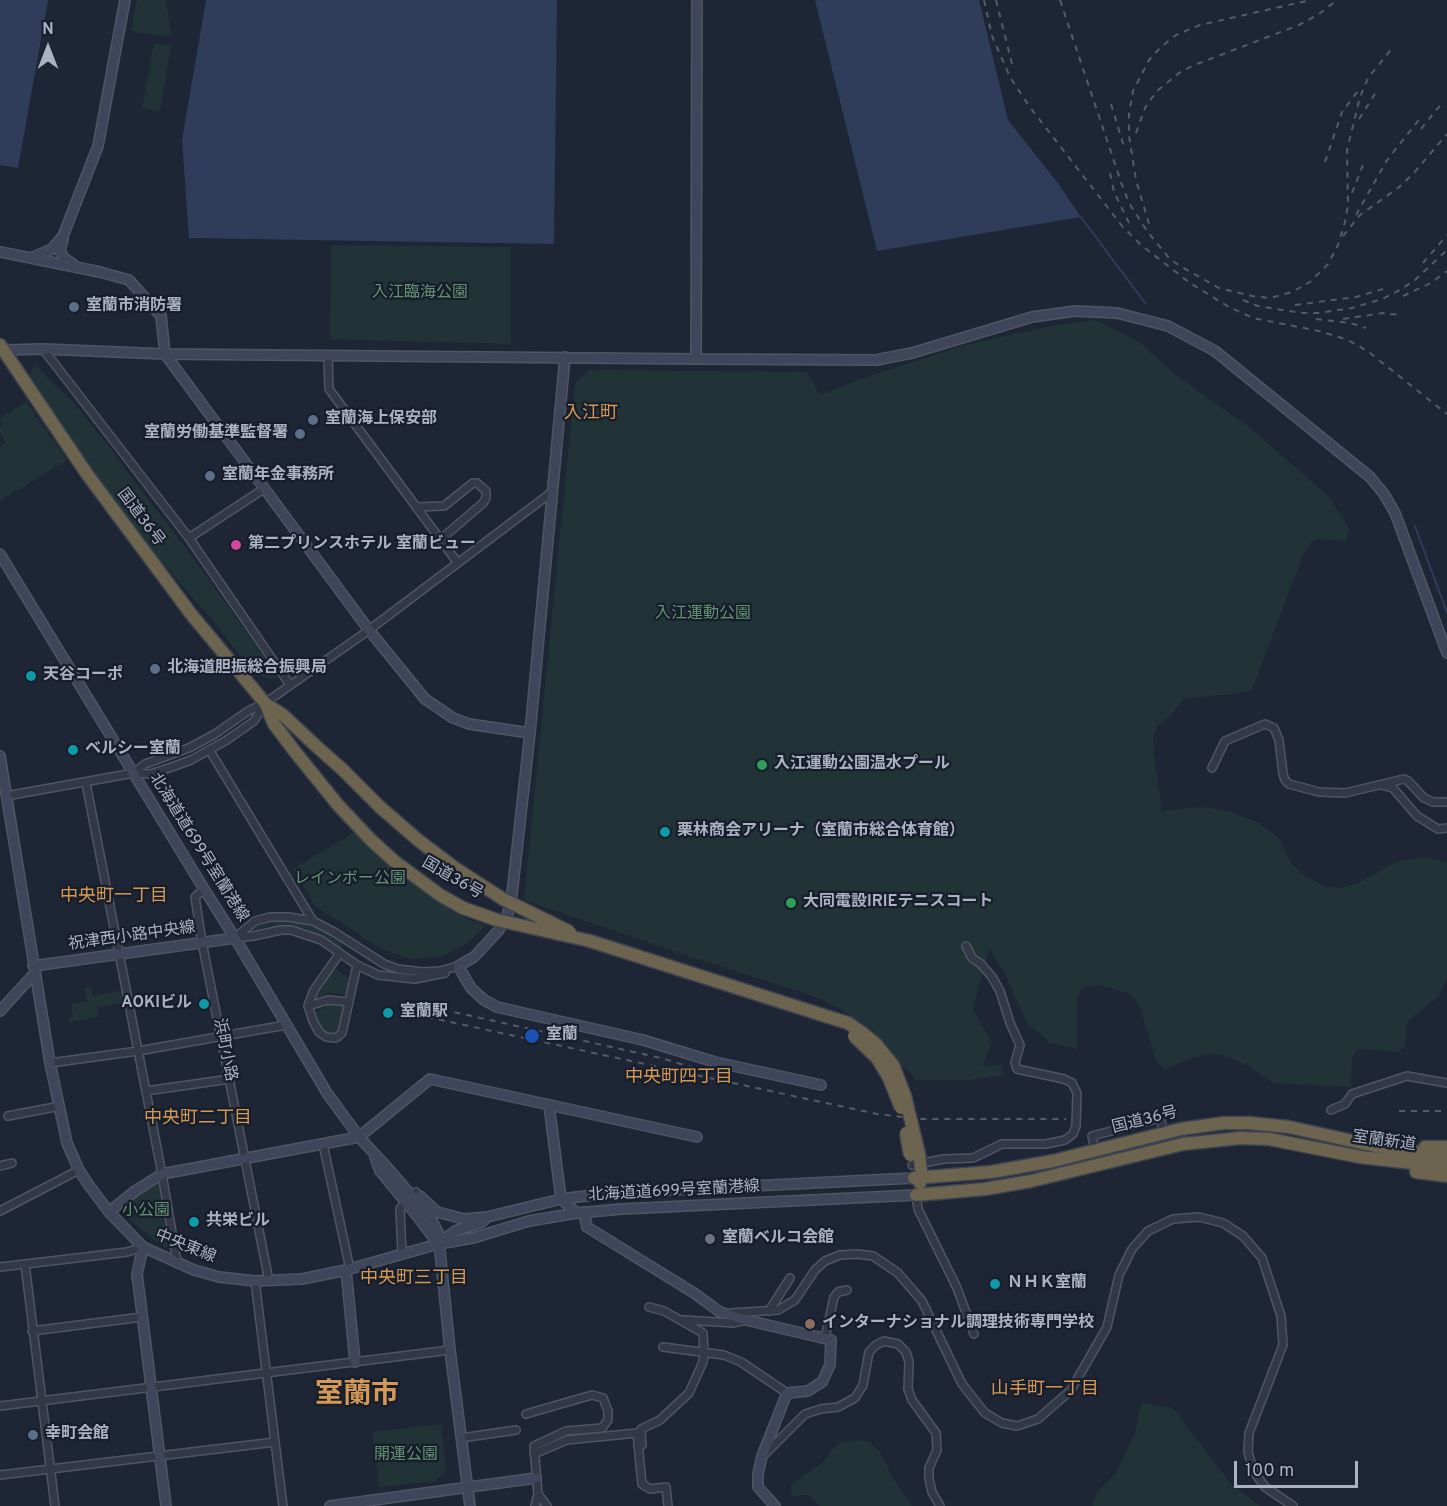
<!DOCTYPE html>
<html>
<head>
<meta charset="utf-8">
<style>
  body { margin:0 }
  #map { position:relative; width:1447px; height:1506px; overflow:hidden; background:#1e2635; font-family:Overpass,sans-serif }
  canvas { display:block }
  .north { position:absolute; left:18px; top:18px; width:60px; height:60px; -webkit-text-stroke:4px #171d2a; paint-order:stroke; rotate:0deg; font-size:16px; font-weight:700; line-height:24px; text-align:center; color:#abb2c3 }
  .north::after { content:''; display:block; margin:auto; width:21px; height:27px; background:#abb2c3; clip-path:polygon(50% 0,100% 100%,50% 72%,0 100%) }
  .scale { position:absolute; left:1234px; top:1461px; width:124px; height:27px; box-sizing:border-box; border:3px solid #abb2c3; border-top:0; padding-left:8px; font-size:18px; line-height:21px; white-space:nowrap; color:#abb2c3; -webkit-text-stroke:4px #171d2a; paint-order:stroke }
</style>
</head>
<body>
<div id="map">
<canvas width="1447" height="1506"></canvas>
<div class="north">N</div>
<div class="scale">100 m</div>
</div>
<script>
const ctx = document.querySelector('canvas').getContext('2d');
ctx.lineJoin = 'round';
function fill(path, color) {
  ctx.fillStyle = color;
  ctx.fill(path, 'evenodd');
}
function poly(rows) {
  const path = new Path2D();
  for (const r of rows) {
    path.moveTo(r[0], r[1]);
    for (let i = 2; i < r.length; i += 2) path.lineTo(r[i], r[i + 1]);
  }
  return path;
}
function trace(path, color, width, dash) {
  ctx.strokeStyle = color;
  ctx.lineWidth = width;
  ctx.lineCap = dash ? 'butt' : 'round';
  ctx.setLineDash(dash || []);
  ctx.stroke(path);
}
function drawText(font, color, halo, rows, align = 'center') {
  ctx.font = font + ' Overpass,"Noto Sans JP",sans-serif';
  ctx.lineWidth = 4.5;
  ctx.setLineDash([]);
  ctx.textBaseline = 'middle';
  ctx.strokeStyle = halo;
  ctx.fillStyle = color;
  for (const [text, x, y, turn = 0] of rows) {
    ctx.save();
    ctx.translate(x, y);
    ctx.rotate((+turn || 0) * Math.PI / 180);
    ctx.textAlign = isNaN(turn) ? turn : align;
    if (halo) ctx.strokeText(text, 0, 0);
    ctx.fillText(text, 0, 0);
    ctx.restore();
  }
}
fill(poly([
  [137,0,166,0,171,34,163,37,131,31],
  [154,43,171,46,160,112,142,108],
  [331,245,511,247,511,344,330,339],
  [1095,320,1138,341,1180,378,1252,429,1329,497,1349,528,1347,541,1317,539,1309,545,1303,555,1252,690,1235,694,1185,698,1171,715,1157,726,1153,740,1154,755,1162,811,1203,807,1229,811,1259,823,1281,840,1290,862,1304,875,1326,887,1341,888,1358,883,1396,862,1424,857,1447,862,1447,977,1439,996,1407,1022,1405,1047,1398,1052,1357,1049,1352,1058,1351,1087,1273,1083,1250,1067,1230,1057,1210,1053,1188,1059,1165,1070,1156,1061,1140,1007,1130,994,1100,985,1082,987,1077,999,1077,1049,1050,1043,1027,1023,1004,972,989,948,973,1010,992,1042,982,1066,1002,1065,1003,1075,969,1080,915,1080,911,1073,898,1063,874,1031,837,1007,810,995,694,958,524,900,575,383,589,370,807,372,820,395,858,380,961,346,1051,326],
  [34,364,73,402,108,445,145,496,184,545,279,678,271,679,254,674,215,623,158,558,112,499,66,436,30,375],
  [26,402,67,460,0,501,0,447,6,443,0,433,0,427,2,426,0,418],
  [354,832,405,876,442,904,467,919,486,925,470,941,455,950,441,957,412,959,384,950,362,937,360,933,359,934,316,907,293,869],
  [271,920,304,924,319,929,332,936,342,944,343,947,339,948,328,940,289,925,272,926,254,930,251,929,252,926],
  [334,968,352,980,348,995,328,993,317,998,316,994],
  [91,987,92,996,121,991,123,1003,97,1007,99,1017,70,1022,69,1018,73,1017,71,1004,87,1001,85,988],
  [329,1005,341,1006,344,1009,341,1028,334,1034,324,1032,313,1015,315,1012],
  [158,1181,170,1245,165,1248,122,1214,120,1210,145,1188],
  [1141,1403,1173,1408,1231,1484,1260,1506,1092,1506,1097,1492,1116,1473,1135,1433],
  [441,1424,446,1470,436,1481,379,1487,372,1432],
  [858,1440,869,1442,880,1452,895,1482,912,1506,820,1506,808,1495,791,1496,791,1484,823,1462,833,1449,842,1442]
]), '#213337');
fill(poly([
  [0,0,48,0,18,168,0,165],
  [206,0,557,0,554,244,189,238,182,140],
  [815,0,979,0,1008,120,1057,182,1081,217,877,251]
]), '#2f3d5b');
trace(poly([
  [1081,217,1145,303],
  [1415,526,1447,613]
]), '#2f3d5b', 2);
const street = poly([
  [43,349,189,538,290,685],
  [328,355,329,389,457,562],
  [416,507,444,506,473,483,477,483,486,491,486,498,483,503,440,540],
  [189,538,265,488],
  [210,751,313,921],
  [1212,768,1225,741,1265,724,1274,728,1279,740,1283,774,1285,780,1289,784,1319,792,1345,793,1404,779,1408,781,1424,798,1433,802,1447,802],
  [134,773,145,764,189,748,215,734,248,711,265,703,369,630,552,492],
  [86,783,162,1174,177,1262],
  [1382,785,1393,788,1417,816,1438,829,1447,828],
  [6,796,134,773,150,774,172,767,191,760,227,740,254,721,265,703],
  [204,889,195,897,202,942,269,1281],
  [235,938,255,921,270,917,288,917,313,921,334,932,384,964,398,969,422,972,440,971,458,966],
  [236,938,253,936,281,930,291,930,321,940,357,965,378,975,415,979,445,973],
  [340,953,314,990,308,1006,313,1021,319,1032,326,1037,336,1038,342,1033,357,965],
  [308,1006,328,1000,349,1002],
  [50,1063,138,1051,286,1025],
  [146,1091,230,1079],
  [1331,1110,1345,1104,1352,1094,1407,1076,1447,1083],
  [8,1116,60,1106],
  [323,1144,350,1269],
  [1095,1150,1092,1136,1160,1118,1164,1132],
  [912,1165,944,1159,973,1158,1002,1144,1046,1144,1065,1140,1073,1134,1076,1126,1077,1093,1072,1083,1064,1079,1017,1069,1015,1063,1020,1045,1010,1023,1000,991,992,977,981,964,972,958,966,946],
  [0,1166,12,1163],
  [916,1195,918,1209,957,1288,974,1334],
  [0,1211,79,1170],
  [402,1254,400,1209,405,1202,416,1192],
  [25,1264,55,1506],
  [0,1267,127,1252,143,1247],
  [255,1281,283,1506],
  [769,1311,790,1278],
  [731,1313,778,1310,795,1300,815,1270,825,1261,840,1255,857,1254,873,1256,898,1273,922,1301,962,1384,985,1413,1002,1423,1017,1426,1038,1419,1071,1390,1107,1327,1119,1275,1132,1249,1148,1231,1173,1219,1199,1217,1223,1223,1243,1236,1262,1258,1281,1316,1283,1345,1249,1433,1248,1452,1254,1472,1265,1487,1293,1506],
  [683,1320,734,1323,746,1320],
  [32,1331,142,1317],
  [825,1338,834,1297,838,1292,847,1290],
  [663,1347,724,1355,741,1362,787,1393],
  [0,1406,450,1350],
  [526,1414,592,1395,603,1398,608,1411,608,1420,602,1428,566,1431,534,1446,538,1494,535,1506],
  [461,1438,516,1430],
  [638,1447,642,1445,641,1429,660,1420,689,1393,703,1362,704,1352,703,1333,664,1311,649,1307],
  [534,1454,567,1440,637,1433,642,1484,650,1489,666,1487,668,1506],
  [764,1455,805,1414,821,1409,838,1407,855,1398,863,1385,869,1352,876,1345,884,1341,898,1344,906,1352,909,1362,908,1389,912,1400,936,1433,937,1450,929,1468,929,1479,932,1492,940,1506],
  [0,1475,275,1442],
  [538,1494,547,1506]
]);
const secondary = poly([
  [63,239,60,251,64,258,73,264],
  [0,252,100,272,129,280,161,316,165,354,369,630,425,699,453,718,469,724,530,733],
  [31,258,52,249,63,236,98,146,125,0],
  [4,350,43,349,165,354,696,359,697,0],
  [565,357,530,733,512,894,508,913,499,930,474,957,458,966,471,988,484,1000,497,1007,643,1040,715,1062,821,1085],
  [696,359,876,360,912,353,1032,317,1075,311,1117,313,1168,326,1215,351,1370,477,1384,494,1395,513,1447,653],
  [0,554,204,889,235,938,327,1093,359,1137,385,1165,430,1217,438,1232,450,1350,470,1506],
  [0,756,50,1063,67,1143,79,1170,88,1184,109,1212,143,1247,194,1270,219,1277,255,1281,302,1279,346,1270,438,1244,473,1238,529,1221,577,1213,622,1209,916,1195],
  [33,966,235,938],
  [0,1011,34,974],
  [549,1105,561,1199,577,1213],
  [375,1157,380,1171,418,1217,438,1244],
  [420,1196,437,1212,464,1219,487,1217,561,1199,610,1193,914,1178],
  [109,1212,135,1191,162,1174,359,1137,430,1079,697,1137],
  [584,1212,587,1227,694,1293,720,1312,746,1320,831,1340,830,1365,822,1382,808,1391,787,1393,762,1456,758,1474,758,1487,775,1506],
  [438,1244,455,1231,482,1222,485,1219],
  [143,1247,137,1274,166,1506],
  [346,1270,355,1362],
  [330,1506,536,1478]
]);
const highway = poly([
  [0,345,87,474,191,614,265,703,274,724,296,753],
  [266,704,283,715,316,746],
  [590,941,835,1019],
  [1425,1147,1447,1147],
  [919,1154,922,1177,920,1183],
  [1416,1172,1447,1176],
  [914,1178,991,1172,1053,1161,1181,1129,1224,1123,1249,1123,1289,1127,1375,1146,1447,1157],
  [916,1195,985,1189,1031,1181,1183,1144,1240,1138,1269,1139,1360,1157,1447,1167]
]);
trace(street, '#4f5564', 10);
trace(secondary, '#4f5564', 12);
trace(highway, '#3c4250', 15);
trace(street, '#323846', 7);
trace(secondary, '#3f4659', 9);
trace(highway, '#6c644e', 12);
trace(poly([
  [984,0,992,36,1010,77,1029,106,1122,226,1141,245,1190,283,1229,307,1253,318,1319,331,1342,338,1356,344,1370,353,1447,414],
  [996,0,1012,64],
  [1060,0,1121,182,1129,203,1147,231,1169,258,1180,266,1219,288,1252,296,1270,298,1292,292,1310,282,1328,264,1338,245,1345,222,1348,205,1347,150,1360,97,1368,78,1394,46],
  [1111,104,1125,150],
  [1359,119,1378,89],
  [1421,129,1442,103],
  [1136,133,1145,108,1151,99,1158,90,1179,73,1192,66,1299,25,1319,14,1337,0],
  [1325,162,1342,112,1361,87],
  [1110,173,1114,192,1130,225],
  [1352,193,1363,165],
  [1356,215,1387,160,1422,116],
  [1149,224,1136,180,1129,136,1129,114,1133,91,1149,60,1161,47,1176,35,1200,25,1311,0],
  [1343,236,1360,215,1398,188,1413,174,1447,134],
  [1423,263,1447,235],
  [1403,296,1431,283,1447,271],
  [1243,300,1258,306,1301,313,1318,313,1352,308,1382,299,1400,290,1415,280,1447,250],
  [1295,305,1356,297,1383,289],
  [1316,319,1350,323,1366,328],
  [1343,319,1383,313,1400,315],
  [431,1007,661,1058,694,1068],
  [427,1017,877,1114,920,1119,1066,1119],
  [1399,1111,1447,1111]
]), '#535b6d', 2, [6, 6]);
const highwayBridge = poly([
  [316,746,342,769,380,807,418,840,455,868,503,899,570,932],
  [296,753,338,805,371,840,394,861,440,895,463,908,497,920,590,941],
  [835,1019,848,1023,864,1034,876,1044,893,1065,905,1096,919,1154],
  [854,1036,877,1058,889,1078,901,1108],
  [906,1133,910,1155]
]);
trace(highwayBridge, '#3c4250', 15, []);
trace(highwayBridge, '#6c644e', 12);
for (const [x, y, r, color] of [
  [74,307,6,"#5c6f8a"],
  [313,420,6,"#5c6f8a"],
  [300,434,6,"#5c6f8a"],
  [210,476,6,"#5c6f8a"],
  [236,545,6,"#d1479c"],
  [155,669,6,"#5c6f8a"],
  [31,676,6,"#0f9aa8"],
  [73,750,6,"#0f9aa8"],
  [762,765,6,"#2e9e5b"],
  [665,832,6,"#0f9aa8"],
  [791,903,6,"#2e9e5b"],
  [204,1004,6,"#0f9aa8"],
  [388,1013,6,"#0f9aa8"],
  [532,1036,8,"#1a4fb4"],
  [194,1222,6,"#0f9aa8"],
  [710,1239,6,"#6b7280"],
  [995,1284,6,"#0f9aa8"],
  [810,1324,6,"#8d6e63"],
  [33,1435,6,"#5c6f8a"]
]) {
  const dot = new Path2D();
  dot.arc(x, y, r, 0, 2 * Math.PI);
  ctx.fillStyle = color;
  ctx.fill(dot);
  trace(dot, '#171d2a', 2);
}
drawText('16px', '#639373', '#171d2a', [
  ["入江臨海公園",420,294],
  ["入江運動公園",703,615],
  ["レインボー公園",350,880],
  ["小公園",146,1212],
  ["開運公園",406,1456]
]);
drawText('bold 16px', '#abb2c3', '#171d2a', [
  ["室蘭市消防署",86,307],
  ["室蘭海上保安部",325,420],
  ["室蘭労働基準監督署",288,434,"right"],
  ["室蘭年金事務所",222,476],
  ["第二プリンスホテル 室蘭ビュー",248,545],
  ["北海道胆振総合振興局",167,669],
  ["天谷コーポ",43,676],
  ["ベルシー室蘭",85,750],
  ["入江運動公園温水プール",774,765],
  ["栗林商会アリーナ（室蘭市総合体育館）",677,832],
  ["大同電設IRIEテニスコート",803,903],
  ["AOKIビル",192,1004,"right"],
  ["室蘭駅",400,1013],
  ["室蘭",546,1036],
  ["共栄ビル",206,1222],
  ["室蘭ベルコ会館",722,1239],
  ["ＮＨＫ室蘭",1007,1284],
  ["インターナショナル調理技術専門学校",822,1324],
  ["幸町会館",45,1435]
], 'left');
drawText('16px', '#abb2c3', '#171d2a', [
  ["国道36号",140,518,53],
  ["北海道道699号室蘭港線",198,848,58],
  ["国道36号",452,879,30],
  ["祝津西小路中央線",132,937,-8],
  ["浜町小路",224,1050,79],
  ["国道36号",1145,1121,-14],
  ["室蘭新道",1384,1142,8],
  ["北海道道699号室蘭港線",674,1192,-3],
  ["中央東線",185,1247,22]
]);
drawText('18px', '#d49a55', '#171d2a', [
  ["入江町",591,414],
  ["中央町一丁目",114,897],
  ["中央町四丁目",679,1078],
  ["中央町二丁目",198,1119],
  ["中央町三丁目",414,1279],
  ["山手町一丁目",1045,1390]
]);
drawText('bold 28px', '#d49a55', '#171d2a', [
  ["室蘭市",357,1396]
]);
</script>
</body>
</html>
